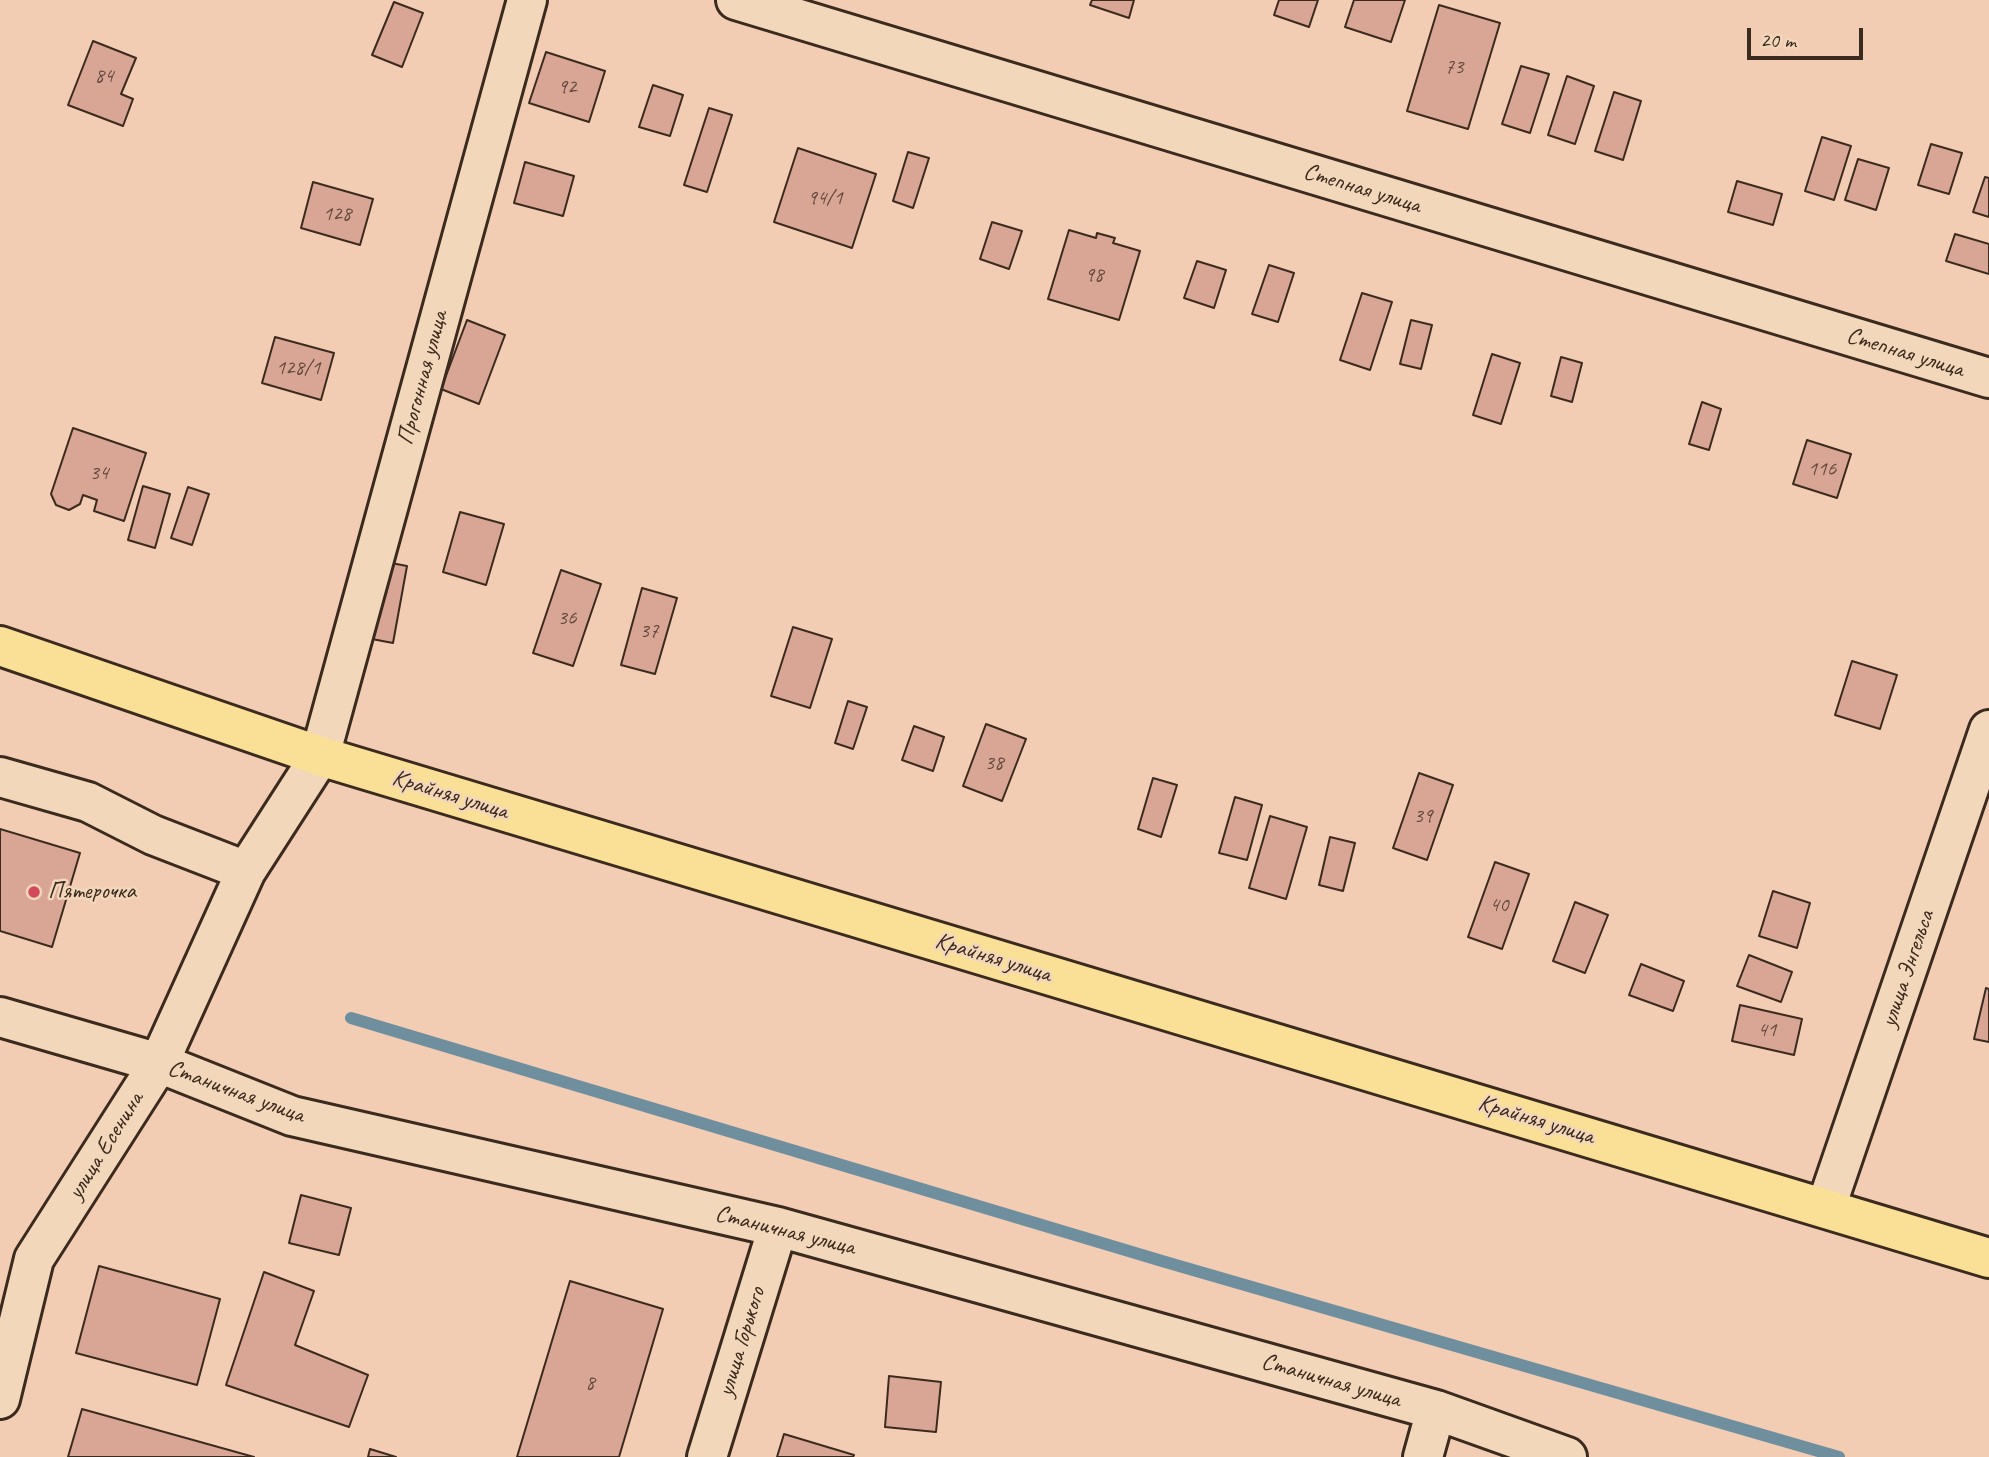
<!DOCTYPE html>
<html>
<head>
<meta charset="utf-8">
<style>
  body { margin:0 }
  #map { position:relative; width:1989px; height:1457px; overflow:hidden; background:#f2cdb4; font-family:Caveat,sans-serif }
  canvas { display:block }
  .scale { position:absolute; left:1747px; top:28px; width:116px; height:32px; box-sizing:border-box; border:4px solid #3b2a1e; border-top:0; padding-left:9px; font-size:21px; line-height:24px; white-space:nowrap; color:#3b2a1e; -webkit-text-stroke:5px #f3d7ba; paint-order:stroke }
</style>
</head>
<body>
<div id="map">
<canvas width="1989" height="1457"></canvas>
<div class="scale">20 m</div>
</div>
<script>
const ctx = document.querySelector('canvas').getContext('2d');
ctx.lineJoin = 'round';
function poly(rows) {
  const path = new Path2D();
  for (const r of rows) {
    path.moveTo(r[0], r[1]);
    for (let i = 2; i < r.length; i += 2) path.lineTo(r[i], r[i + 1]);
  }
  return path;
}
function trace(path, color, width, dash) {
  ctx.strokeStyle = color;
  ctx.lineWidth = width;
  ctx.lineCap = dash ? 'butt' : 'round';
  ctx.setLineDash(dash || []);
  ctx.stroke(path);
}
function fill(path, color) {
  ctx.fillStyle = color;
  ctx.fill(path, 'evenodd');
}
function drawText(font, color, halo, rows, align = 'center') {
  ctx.font = font + ' Caveat,sans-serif';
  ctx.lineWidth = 5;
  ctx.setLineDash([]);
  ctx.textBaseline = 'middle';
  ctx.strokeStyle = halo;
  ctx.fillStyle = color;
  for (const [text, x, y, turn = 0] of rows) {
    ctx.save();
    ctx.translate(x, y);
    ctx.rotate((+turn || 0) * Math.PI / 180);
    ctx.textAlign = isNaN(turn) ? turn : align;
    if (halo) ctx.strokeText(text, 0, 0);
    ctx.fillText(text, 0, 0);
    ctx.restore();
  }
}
trace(poly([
  [351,1018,1162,1261,1839,1457]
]), '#6f8e9e', 12);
const building = poly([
  [1092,0,1134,0,1129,18,1090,5,1092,0],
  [1279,0,1318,0,1309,27,1274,15,1279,0],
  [1354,0,1405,0,1391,42,1345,27,1354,0],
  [394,2,423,13,402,67,372,55,394,2],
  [1439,5,1500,23,1468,129,1407,111,1439,5],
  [93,41,136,58,121,94,133,99,123,126,68,105,93,41],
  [546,52,605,71,589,122,529,103,546,52],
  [1521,66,1549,74,1530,133,1502,124,1521,66],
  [1567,76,1594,86,1575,144,1548,135,1567,76],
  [653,85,683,95,670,136,639,127,653,85],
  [1614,92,1641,101,1623,160,1595,151,1614,92],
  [709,108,732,115,707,192,684,185,709,108],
  [1822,137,1851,146,1834,200,1805,191,1822,137],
  [1931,144,1962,153,1949,194,1918,185,1931,144],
  [798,148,876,174,852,248,774,222,798,148],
  [908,152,929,158,913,208,893,201,908,152],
  [1858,159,1889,168,1876,210,1845,200,1858,159],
  [525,162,574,176,563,216,514,203,525,162],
  [1985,177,1989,178,1989,217,1973,212,1985,177],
  [1737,181,1782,194,1773,225,1728,212,1737,181],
  [313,182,373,199,360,245,301,228,313,182],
  [992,222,1022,231,1009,269,980,259,992,222],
  [1069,230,1096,238,1097,233,1115,238,1113,243,1140,251,1119,320,1048,299,1069,230],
  [1955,234,1989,244,1989,274,1946,261,1955,234],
  [1197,261,1226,270,1214,308,1184,298,1197,261],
  [1269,265,1294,273,1278,322,1252,314,1269,265],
  [1362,293,1392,302,1370,370,1340,360,1362,293],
  [467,320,505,335,479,404,441,389,467,320],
  [1411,320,1432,325,1421,369,1400,364,1411,320],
  [275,337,334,353,321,400,262,383,275,337],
  [1492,354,1520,363,1501,424,1473,415,1492,354],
  [1561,357,1582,363,1572,402,1551,396,1561,357],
  [1702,402,1721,409,1709,450,1689,444,1702,402],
  [73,428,146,453,124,521,94,511,97,500,83,495,80,504,69,510,56,505,51,494,73,428],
  [1807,440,1851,454,1837,498,1793,484,1807,440],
  [143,486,170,494,155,548,128,540,143,486],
  [188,487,209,494,192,545,171,538,188,487],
  [460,512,504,524,486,585,443,572,460,512],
  [370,559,407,566,393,643,356,636,370,559],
  [561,570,601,584,573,666,533,653,561,570],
  [642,588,677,598,655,674,621,665,642,588],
  [793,627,832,639,810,708,771,696,793,627],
  [1852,661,1897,675,1880,729,1835,715,1852,661],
  [848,701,867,707,853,749,835,743,848,701],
  [986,724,1026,739,1002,801,963,786,986,724],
  [914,726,944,737,933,771,902,760,914,726],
  [1419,773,1453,785,1427,860,1393,848,1419,773],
  [1153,778,1177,785,1161,837,1138,829,1153,778],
  [1235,797,1262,805,1247,860,1219,853,1235,797],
  [1270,816,1307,827,1286,899,1249,888,1270,816],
  [0,829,80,853,52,947,0,931,0,829],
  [1330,837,1355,843,1343,891,1319,885,1330,837],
  [1495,862,1529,874,1502,949,1468,937,1495,862],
  [1773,891,1810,903,1797,948,1759,936,1773,891],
  [1575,902,1608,915,1585,973,1553,961,1575,902],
  [1749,955,1792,972,1781,1002,1737,986,1749,955],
  [1641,964,1684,981,1673,1011,1629,995,1641,964],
  [1986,988,1989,989,1989,1042,1974,1039,1986,988],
  [1740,1005,1802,1019,1794,1055,1732,1041,1740,1005],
  [301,1195,351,1208,339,1255,289,1243,301,1195],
  [99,1266,220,1299,197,1385,76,1353,99,1266],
  [264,1272,314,1291,295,1345,368,1375,349,1427,226,1385,264,1272],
  [570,1281,663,1309,619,1457,517,1457,570,1281],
  [889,1376,941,1382,936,1432,885,1427,889,1376],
  [82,1409,254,1457,68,1457,82,1409],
  [784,1434,854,1455,853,1457,777,1457,784,1434],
  [370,1449,396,1457,368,1457,370,1449]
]);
fill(building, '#d9a696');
trace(building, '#3b2a1e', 2);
const minor = poly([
  [736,0,1989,378],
  [0,777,88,802,153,835,246,871],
  [0,1017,159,1063,292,1116,778,1227,1436,1410,1567,1457],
  [1826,1207,1989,730],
  [0,1399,34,1259,159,1063,246,871,320,756,527,0],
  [707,1457,778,1227],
  [1423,1457,1436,1410]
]);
const major = poly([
  [0,646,320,756,1989,1258]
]);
trace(minor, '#3b2a1e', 44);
trace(major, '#3b2a1e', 44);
trace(minor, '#f3d7ba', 38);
trace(major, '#fadf96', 38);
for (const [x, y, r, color] of [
  [34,892,7,"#d1495b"]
]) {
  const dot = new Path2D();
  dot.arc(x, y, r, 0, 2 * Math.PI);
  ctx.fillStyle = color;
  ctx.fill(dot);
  trace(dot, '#f3d7ba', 2.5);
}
drawText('21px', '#62493c', null, [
  ["73",1454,67],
  ["84",104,76],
  ["92",567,87],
  ["94/1",825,198],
  ["128",337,214],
  ["98",1094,275],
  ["128/1",298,368],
  ["116",1822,469],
  ["34",99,473],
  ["36",567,618],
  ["37",649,631],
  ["38",994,763],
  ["39",1423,816],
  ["40",1499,905],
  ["41",1767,1030],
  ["8",590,1383]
]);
drawText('24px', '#3b2a1e', '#f3d7ba', [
  ["Степная улица",1362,189,17],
  ["Степная улица",1905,353,17],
  ["Прогонная улица",423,378,-75],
  ["Крайняя улица",450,795,17],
  ["Крайняя улица",993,958,17],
  ["улица Энгельса",1908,969,-71],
  ["Станичная улица",236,1092,20],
  ["Крайняя улица",1536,1120,17],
  ["улица Есенина",106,1146,-58],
  ["Станичная улица",785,1231,14],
  ["улица Горького",742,1342,-73],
  ["Станичная улица",1331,1381,16]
]);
drawText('24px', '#3b2a1e', '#f3d7ba', [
  ["Пятерочка",48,892]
], 'left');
</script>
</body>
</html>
